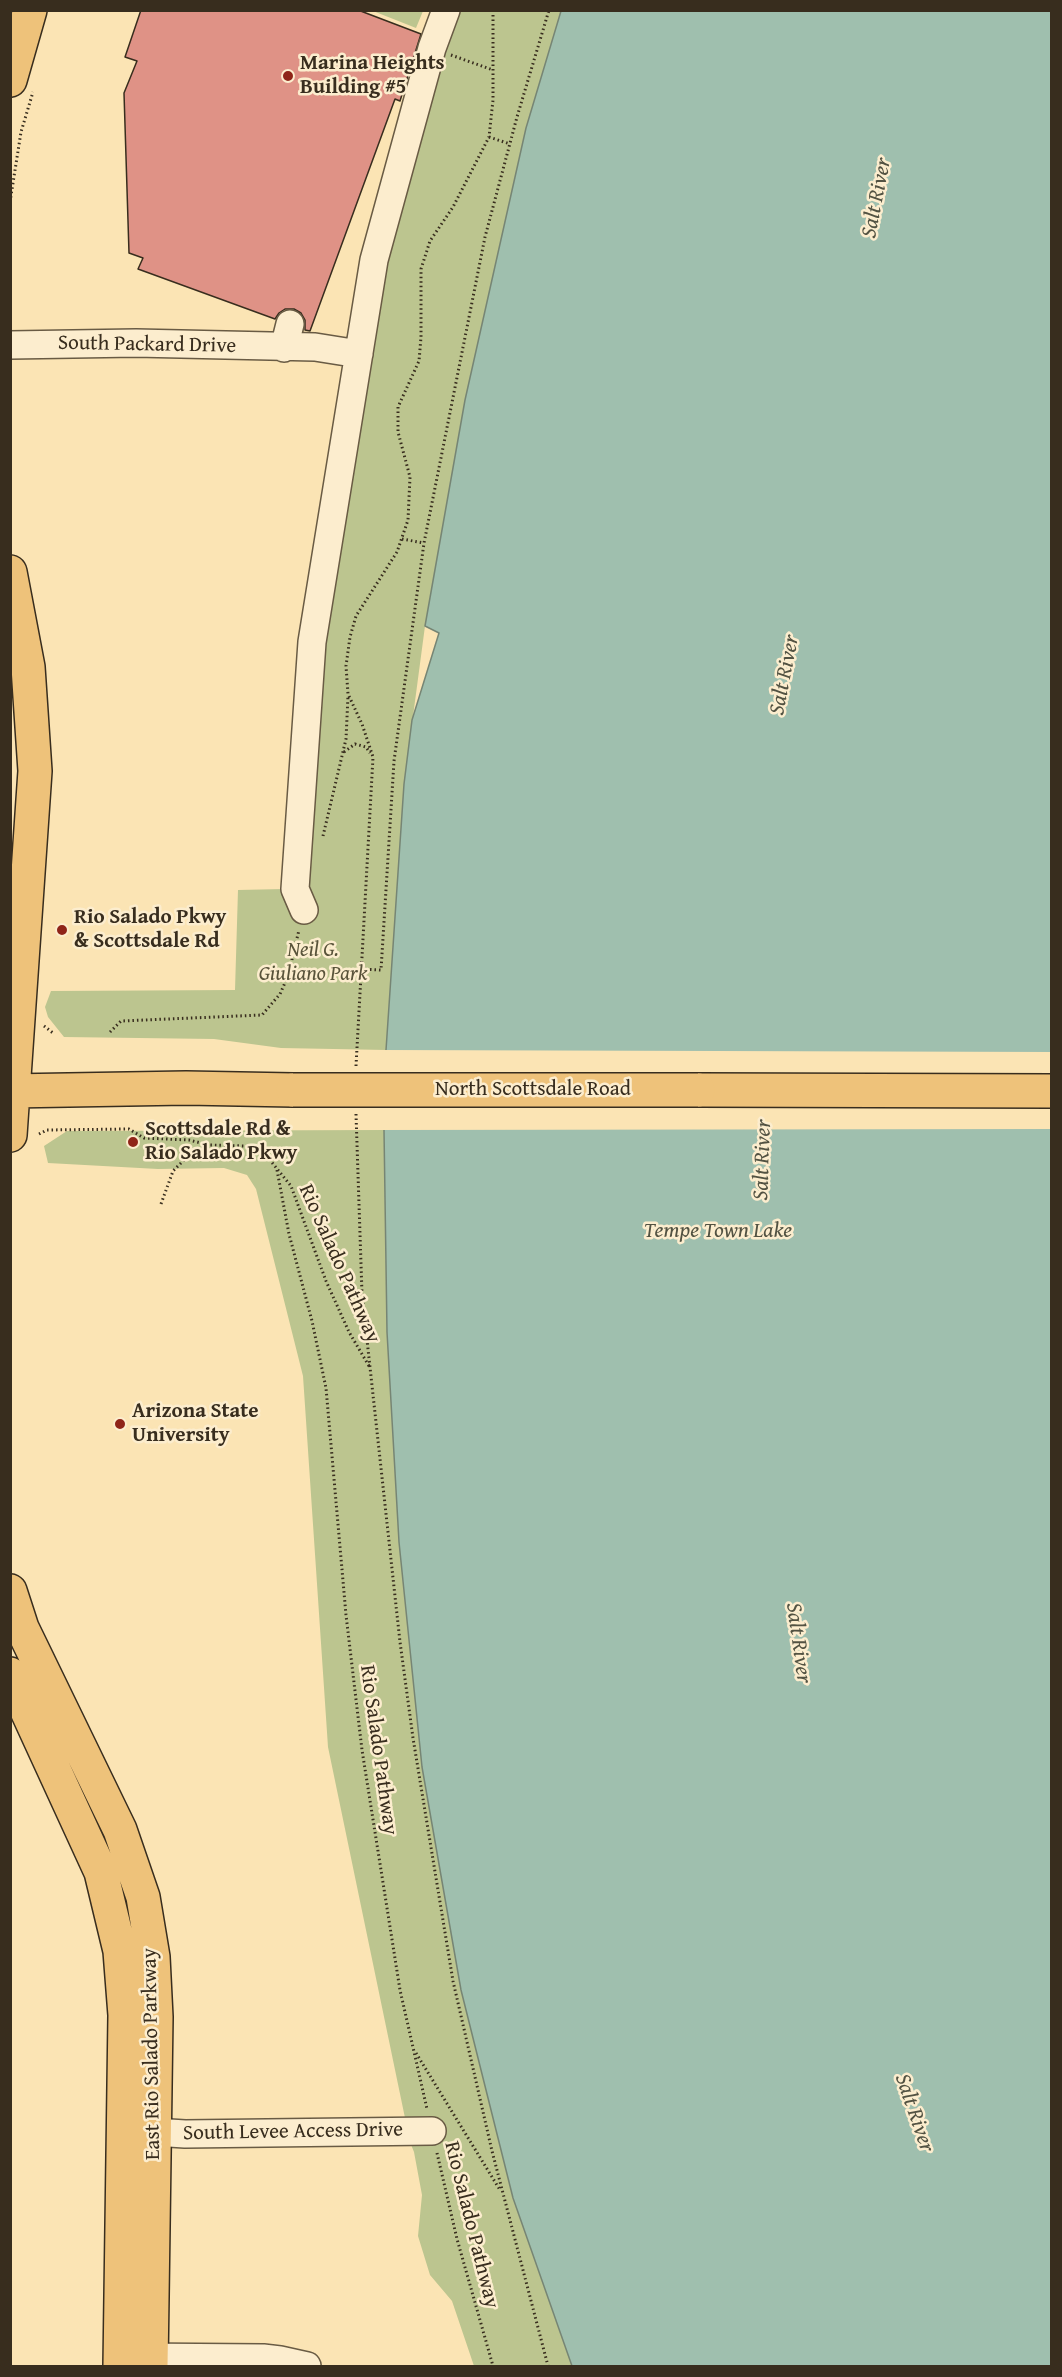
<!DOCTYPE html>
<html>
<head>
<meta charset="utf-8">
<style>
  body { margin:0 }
  #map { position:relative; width:1062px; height:2377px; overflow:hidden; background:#fbe4b4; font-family:"Gentium Book Plus",serif }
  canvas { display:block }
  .frame { position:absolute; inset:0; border:12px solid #382d1e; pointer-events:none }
</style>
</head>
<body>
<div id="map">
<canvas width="1062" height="2377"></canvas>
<div class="frame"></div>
</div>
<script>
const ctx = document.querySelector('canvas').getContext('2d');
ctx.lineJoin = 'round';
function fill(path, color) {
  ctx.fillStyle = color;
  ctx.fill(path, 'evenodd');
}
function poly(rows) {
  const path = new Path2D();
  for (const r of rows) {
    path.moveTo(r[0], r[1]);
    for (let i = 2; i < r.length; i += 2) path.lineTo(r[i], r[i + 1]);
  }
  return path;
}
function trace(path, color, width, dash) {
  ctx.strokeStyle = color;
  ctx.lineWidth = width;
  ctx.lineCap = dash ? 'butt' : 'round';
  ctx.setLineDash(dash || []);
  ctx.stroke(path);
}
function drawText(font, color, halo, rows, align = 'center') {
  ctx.font = font + ' "Gentium Book Plus",serif';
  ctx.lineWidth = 5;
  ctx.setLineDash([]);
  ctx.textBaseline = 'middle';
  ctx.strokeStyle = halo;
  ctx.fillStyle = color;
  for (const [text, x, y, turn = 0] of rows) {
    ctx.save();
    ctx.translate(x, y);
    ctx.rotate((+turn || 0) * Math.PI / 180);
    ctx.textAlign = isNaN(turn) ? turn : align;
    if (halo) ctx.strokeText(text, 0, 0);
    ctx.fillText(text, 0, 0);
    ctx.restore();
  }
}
fill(poly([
  [373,11,423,11,416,28],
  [458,11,561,11,526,128,465,400,425,626,404,784,386,1050,281,1048,214,1039,64,1037,48,1017,45,1007,51,991,235,990,238,890,284,889,380,260],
  [384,1130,387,1332,399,1542,422,1767,513,2198,572,2366,474,2366,452,2301,430,2275,418,2236,422,2195,414,2152,410,2142,328,1747,303,1376,256,1189,247,1175,224,1168,158,1169,48,1163,44,1146,67,1131]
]), '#bcc58f');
const water = poly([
  [561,11,1051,11,1051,2366,572,2366,513,2198,461,1990,422,1767,399,1542,387,1332,384,1130,386,1050,404,784,412,720,439,633,425,626,465,400,526,128,561,11]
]);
fill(water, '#9fbfae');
trace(water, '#768574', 1.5);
fill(poly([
  [383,1050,1051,1052,1051,1129,381,1130]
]), '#fbe4b4');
const building = poly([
  [141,10,358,10,421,34,400,101,395,99,310,331,305,330,305,320,301,313,294,309,285,309,279,313,275,319,138,269,143,258,129,253,124,93,137,61,125,57,141,10]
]);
fill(building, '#df9286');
trace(building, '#382d1e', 1.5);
const minor = poly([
  [10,345,136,343,315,347,359,354],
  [284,348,290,324],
  [304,910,295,889,312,642,374,260,432,48,446,10],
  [154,2132,185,2134,432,2131],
  [132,2357,263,2358,280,2360,307,2366]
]);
const major = poly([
  [10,80,30,10],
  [10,572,28,667,35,771,10,1135],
  [698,1090,1052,1091],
  [10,1091,186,1088,293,1090],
  [10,1591,22,1628,120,1830,143,1897,153,1957,156,2017,151,2366],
  [10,1674,101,1872,120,1951,125,2015,120,2366]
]);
trace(minor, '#695b44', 30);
trace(major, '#382d1e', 36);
trace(poly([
  [451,55,493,70],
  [489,137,510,144],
  [10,202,21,132,33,92],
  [10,216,10,236],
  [10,311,11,312],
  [402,539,424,543],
  [344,752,355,744,366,747,370,753],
  [323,836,346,739,348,696],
  [361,969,381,970,394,761,424,543,485,237,517,117,549,10],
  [44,1026,53,1033],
  [110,1032,121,1021,262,1015,280,994,288,976,299,930],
  [356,1066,373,757,362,724,348,694,346,666,350,637,356,616,397,552,408,520,410,477,398,432,398,407,419,361,421,337,421,269,430,241,453,207,489,137,493,100,493,10],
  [356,1114,362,1294,400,1642,413,1738,453,1981,492,2151,548,2366],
  [39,1134,47,1130,129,1129,144,1138,189,1140,209,1145,246,1146,265,1154,291,1186,326,1281,349,1332,369,1366],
  [277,1170,289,1234,312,1321,326,1388,346,1615,362,1750,400,1990,427,2109],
  [161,1204,173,1171,185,1159,208,1146],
  [10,1841,11,1838],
  [416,2053,500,2190],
  [437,2153,457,2239,493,2366]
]), '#382d1e', 3, [1.5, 3]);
trace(minor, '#fcedce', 27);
trace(major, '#eec27a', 33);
const majorBridge = poly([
  [293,1090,698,1090]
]);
trace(majorBridge, '#382d1e', 36, []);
trace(majorBridge, '#eec27a', 33);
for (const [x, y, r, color] of [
  [288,76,6,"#8f2418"],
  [62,930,6,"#8f2418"],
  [133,1142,6,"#8f2418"],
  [120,1424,6,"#8f2418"]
]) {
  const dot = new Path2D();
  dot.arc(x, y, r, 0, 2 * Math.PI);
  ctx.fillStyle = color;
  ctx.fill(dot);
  trace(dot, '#fcedce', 2);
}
drawText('bold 21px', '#382d1e', '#fcedce', [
  ["Marina Heights",300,64],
  ["Building #5",300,88],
  ["Rio Salado Pkwy",74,918],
  ["& Scottsdale Rd",74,942],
  ["Scottsdale Rd &",145,1130],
  ["Rio Salado Pkwy",145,1154],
  ["Arizona State",132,1412],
  ["University",132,1436]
], 'left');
drawText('21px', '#382d1e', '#fcedce', [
  ["South Packard Drive",147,345,1],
  ["North Scottsdale Road",533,1090],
  ["Rio Salado Pathway",339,1264,66],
  ["Rio Salado Pathway",378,1750,82],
  ["East Rio Salado Parkway",152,2054,-91],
  ["South Levee Access Drive",293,2132,-1],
  ["Rio Salado Pathway",471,2225,76]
]);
drawText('italic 21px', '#59533a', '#fcedce', [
  ["Neil G.",313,951],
  ["Giuliano Park",313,975]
]);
drawText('italic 22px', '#525242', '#fcedce', [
  ["Salt River",877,198,-79],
  ["Salt River",785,675,-79],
  ["Salt River",763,1160,-88],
  ["Tempe Town Lake",718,1231],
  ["Salt River",798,1643,82],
  ["Salt River",914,2113,71]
]);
</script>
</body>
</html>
